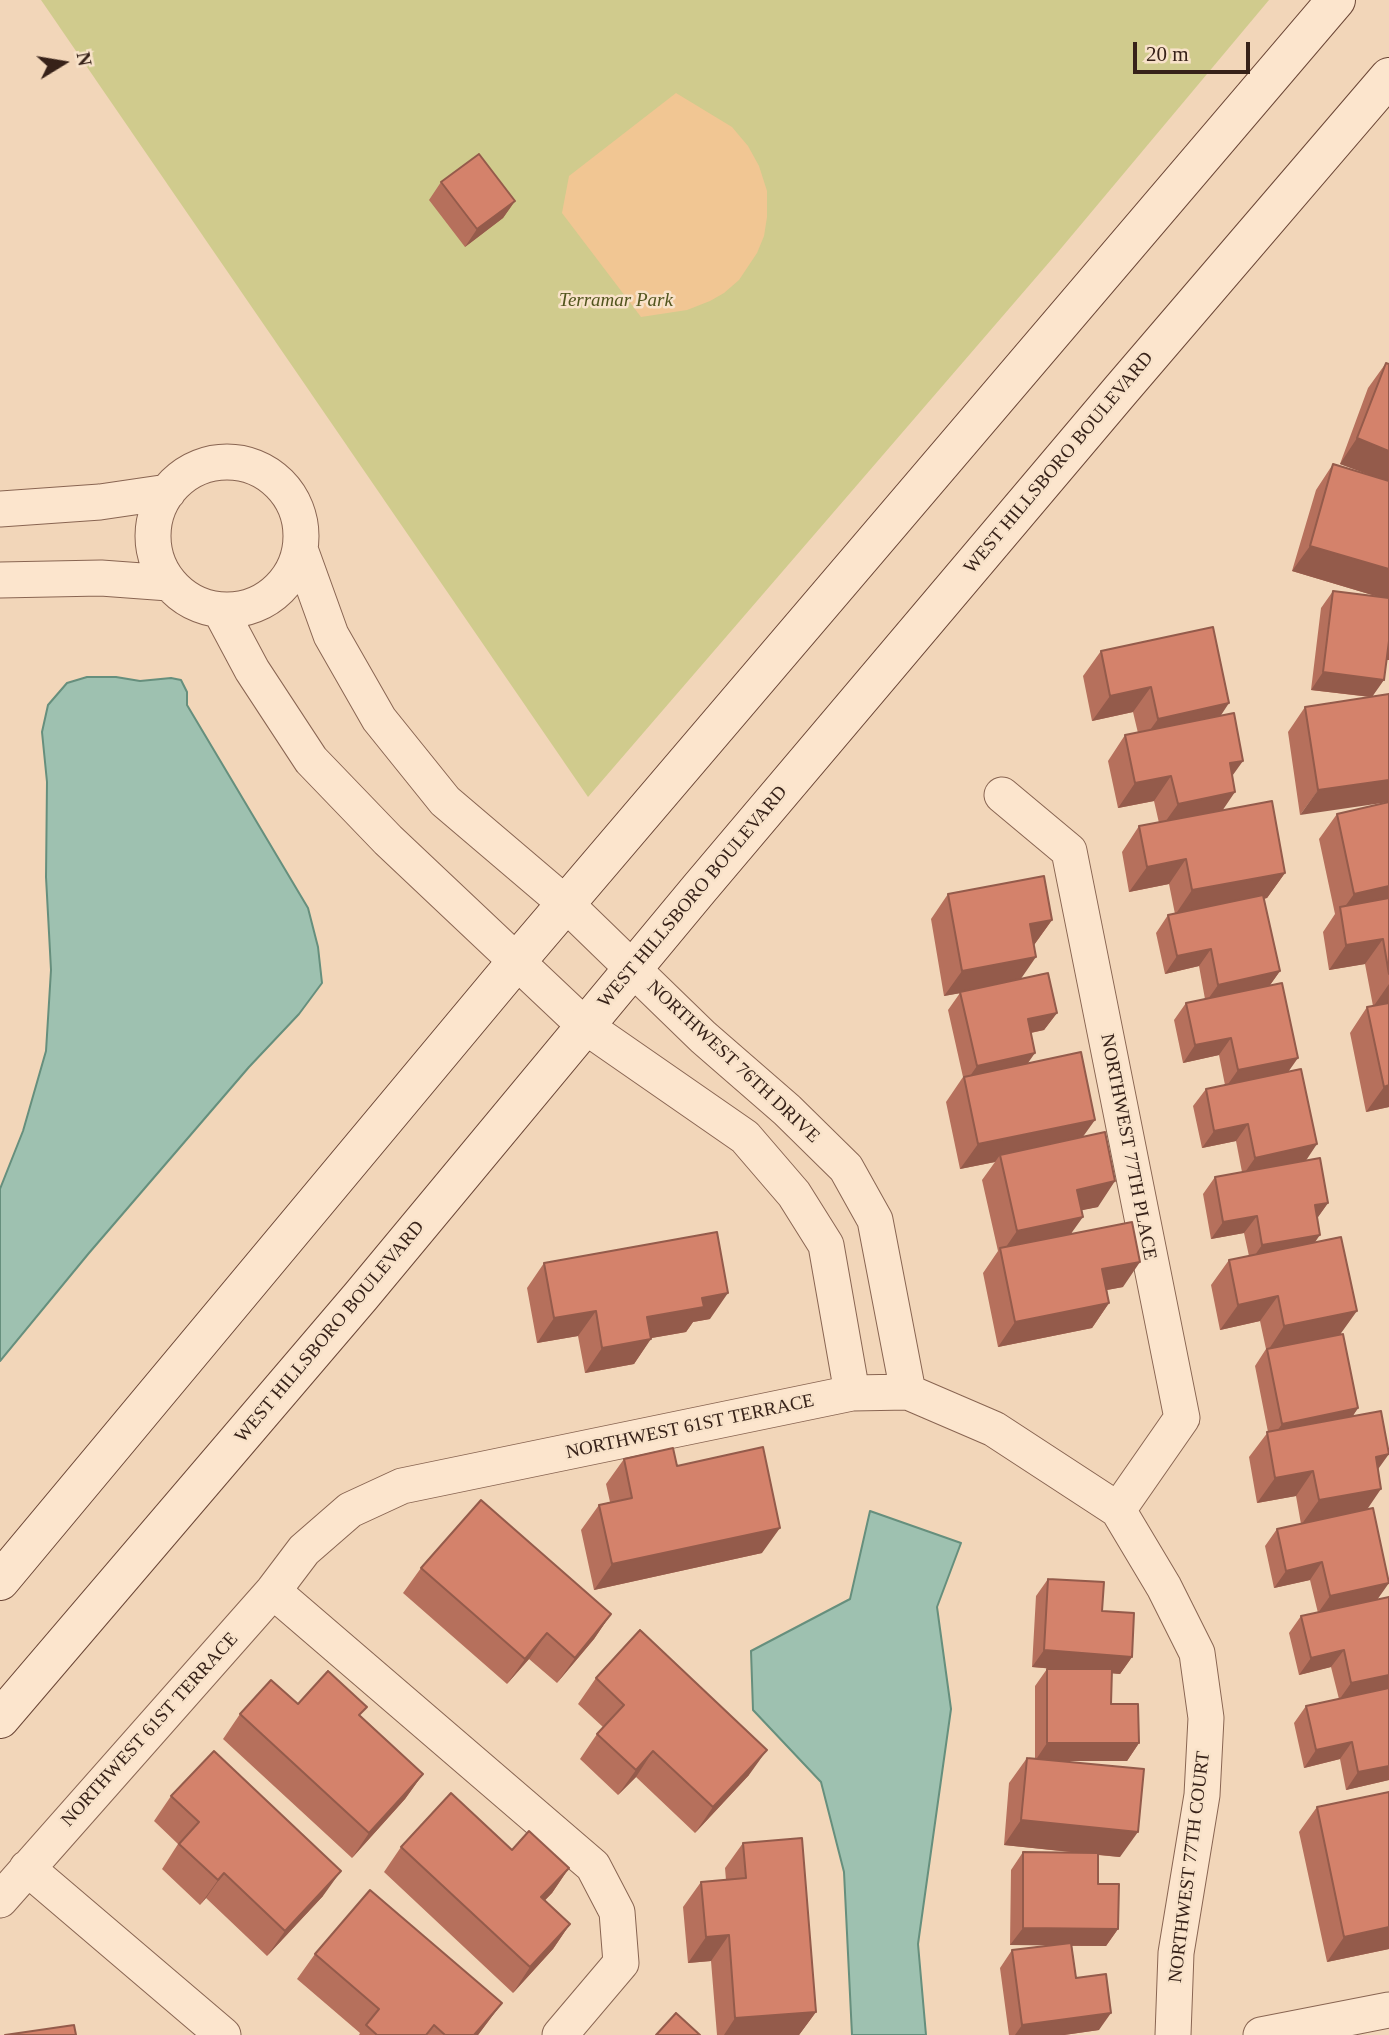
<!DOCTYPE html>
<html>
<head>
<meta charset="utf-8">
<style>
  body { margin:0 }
  #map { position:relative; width:1389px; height:2035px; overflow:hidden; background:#f2d6b9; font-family:"Times New Roman",serif }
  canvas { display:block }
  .north { position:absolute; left:28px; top:28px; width:70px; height:70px; -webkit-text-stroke:5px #f8e2c9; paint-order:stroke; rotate:79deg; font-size:19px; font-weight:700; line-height:28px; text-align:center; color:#372219 }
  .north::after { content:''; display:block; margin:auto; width:24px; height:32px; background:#372219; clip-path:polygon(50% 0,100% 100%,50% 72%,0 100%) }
  .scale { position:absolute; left:1133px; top:42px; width:117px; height:32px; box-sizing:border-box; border:4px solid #372219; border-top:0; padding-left:9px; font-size:21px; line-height:24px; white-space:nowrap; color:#372219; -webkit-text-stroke:5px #f8e2c9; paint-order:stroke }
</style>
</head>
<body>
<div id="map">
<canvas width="1389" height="2035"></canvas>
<div class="north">N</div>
<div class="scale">20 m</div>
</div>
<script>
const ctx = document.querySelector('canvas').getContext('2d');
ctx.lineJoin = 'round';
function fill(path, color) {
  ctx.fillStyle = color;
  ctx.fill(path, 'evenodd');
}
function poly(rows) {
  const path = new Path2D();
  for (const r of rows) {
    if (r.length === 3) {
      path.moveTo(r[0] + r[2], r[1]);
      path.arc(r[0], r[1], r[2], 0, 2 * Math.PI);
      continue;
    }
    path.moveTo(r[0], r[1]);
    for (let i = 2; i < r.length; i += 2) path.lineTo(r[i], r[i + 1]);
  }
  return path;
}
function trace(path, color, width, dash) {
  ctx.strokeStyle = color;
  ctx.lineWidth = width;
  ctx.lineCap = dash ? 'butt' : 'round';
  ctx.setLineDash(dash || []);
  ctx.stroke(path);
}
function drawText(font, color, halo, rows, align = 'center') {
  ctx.font = font + ' "Times New Roman",serif';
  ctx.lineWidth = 5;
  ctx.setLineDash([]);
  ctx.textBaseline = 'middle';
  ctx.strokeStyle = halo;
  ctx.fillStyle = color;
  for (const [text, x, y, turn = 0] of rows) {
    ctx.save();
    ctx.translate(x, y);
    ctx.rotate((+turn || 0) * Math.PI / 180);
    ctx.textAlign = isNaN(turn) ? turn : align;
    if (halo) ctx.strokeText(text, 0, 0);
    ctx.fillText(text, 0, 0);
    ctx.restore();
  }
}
fill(poly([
  [41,0,1269,0,1058,252,588,797]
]), '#d0cb8d');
fill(poly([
  [676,93,732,127,748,146,759,166,767,191,767,217,764,236,757,253,739,280,724,293,710,301,687,310,641,317,562,213,569,176]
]), '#f1c693');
const water = poly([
  [87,677,116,677,140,681,171,678,181,680,187,692,187,705,308,908,318,947,322,983,299,1014,249,1067,89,1253,0,1361,0,1189,23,1131,46,1051,51,970,46,877,47,782,42,732,48,705,67,683,87,677],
  [870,1511,961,1543,937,1607,951,1709,918,1944,926,2035,852,2035,844,1872,821,1782,753,1710,751,1651,850,1599,870,1511]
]);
fill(water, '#9ec1b0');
trace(water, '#668f7d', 2);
const street = poly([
  [227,536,74],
  [0,509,100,502,168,492],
  [300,549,331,635,379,719,445,801,566,904,703,1037,787,1110,846,1168,875,1220,908,1392],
  [0,580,101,578,169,583],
  [220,610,252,670,311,760,388,840,585,1026,745,1137,794,1194,826,1245,852,1393],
  [1002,795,1069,851,1182,1418,1118,1510],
  [273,1591,593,1866,617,1912,621,1963,560,2035],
  [27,1868,223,2035],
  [0,1900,273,1591,304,1550,350,1510,402,1486,852,1393,908,1392,994,1429,1118,1510,1164,1587,1197,1653,1206,1718,1202,1795,1176,1953,1173,2035],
  [1261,2035,1389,2010]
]);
const secondary = poly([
  [0,1581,517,961,1336,0],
  [0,1719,361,1296,699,889,1120,391,1389,77]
]);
trace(street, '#896552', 37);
trace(secondary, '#6b4636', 40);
trace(street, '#fce5cd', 35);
trace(secondary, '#fce5cd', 38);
fill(poly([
  [441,182,515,201,503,218,465,247,429,200],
  [1386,363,1389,364,1389,660,1387,660,1372,697,1389,694,1300,815,1288,732,1305,707,1370,697,1311,690,1321,608,1333,591,1379,597,1292,571,1316,490,1333,464,1373,476,1340,464,1368,388],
  [1101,651,1220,716,1232,776,1222,811,1285,873,1267,898,1264,899,1280,971,1270,985,1288,1072,1306,1160,1328,1203,1317,1218,1315,1242,1341,1334,1358,1408,1352,1417,1378,1470,1367,1509,1378,1600,1389,1780,1346,1790,1340,1759,1304,1768,1294,1723,1306,1706,1339,1699,1331,1667,1299,1675,1289,1633,1301,1616,1318,1613,1310,1580,1274,1588,1265,1546,1277,1529,1301,1524,1296,1496,1257,1503,1249,1457,1268,1432,1255,1366,1266,1349,1260,1321,1220,1330,1211,1285,1229,1260,1249,1256,1244,1233,1211,1239,1203,1194,1215,1177,1242,1172,1236,1141,1202,1148,1193,1106,1206,1089,1225,1085,1219,1055,1183,1063,1174,1020,1186,1003,1205,999,1199,966,1165,974,1156,933,1168,915,1175,914,1169,884,1129,892,1122,852,1139,826,1159,823,1154,801,1118,808,1108,761,1125,735,1138,733,1133,712,1092,721,1083,676],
  [1389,802,1389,1107,1366,1112,1350,1033,1367,1007,1373,1006,1365,964,1329,970,1323,932,1335,914,1319,839,1337,814],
  [948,894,1052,920,1034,945,1020,979,1057,1013,1044,1030,1031,1033,1027,1064,1083,1137,1098,1207,1081,1210,1071,1234,1123,1287,1107,1290,1109,1303,1092,1328,998,1347,983,1273,998,1251,982,1180,995,1162,960,1169,946,1102,963,1077,948,1010,960,993,944,996,931,919],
  [544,1263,710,1319,693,1322,686,1332,651,1338,634,1364,585,1373,578,1336,537,1343,527,1288],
  [624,1459,677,1466,762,1553,594,1590,581,1530,599,1505,610,1502,606,1484],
  [421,1568,611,1614,594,1639,557,1683,529,1659,507,1684,403,1593],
  [1048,1579,1102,1611,1132,1657,1120,1674,1112,1673,1111,1704,1139,1743,1127,1761,1052,1761,1120,1857,1098,1855,1098,1884,1118,1929,1106,1946,1072,1946,1076,1978,1099,2030,1064,2035,1009,2035,1000,1968,1012,1950,1050,1945,1010,1945,1011,1870,1023,1852,1079,1853,1004,1845,1009,1783,1027,1758,1035,1759,1035,1686,1047,1669,1054,1669,1032,1667,1036,1596],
  [596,1678,749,1775,695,1833,636,1777,618,1795,580,1759,597,1734,603,1727,578,1704],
  [298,1704,361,1716,423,1774,405,1799,352,1858,223,1739,240,1714],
  [171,1796,323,1896,267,1956,206,1898,200,1905,162,1869,178,1844,154,1821],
  [1317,1807,1389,1949,1327,1962,1299,1832],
  [743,1843,816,2012,799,2035,717,2035,711,1961,688,1963,683,1907,701,1882,726,1880,725,1868],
  [401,1847,512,1850,569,1868,552,1893,545,1900,570,1924,553,1949,513,1993,384,1872],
  [315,1954,502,2003,478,2035,359,2035,360,2033,297,1979]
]), '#b6705c');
fill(poly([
  [515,201,503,218,465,247,477,229],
  [1357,438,1389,451,1389,482,1340,464],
  [1310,546,1389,569,1389,600,1292,571],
  [1389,641,1389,660,1377,659],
  [1323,672,1384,680,1372,697,1311,690],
  [1151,687,1133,712,1092,721,1110,696],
  [1229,703,1212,729,1140,744,1158,719],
  [1243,761,1225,786,1230,763],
  [1171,776,1154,801,1118,808,1135,783],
  [1389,780,1389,802,1300,815,1318,790],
  [1235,792,1218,817,1160,829,1178,804],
  [1186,859,1169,884,1129,892,1147,867],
  [1285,873,1267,898,1175,915,1192,890],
  [1389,886,1389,908,1341,912,1354,894],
  [1052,920,1034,945,1012,949,1030,924],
  [1383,939,1365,964,1329,970,1346,945],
  [1211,949,1199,966,1165,974,1177,956],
  [1036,957,1018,983,944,996,962,971],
  [1280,971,1268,988,1206,1002,1218,985],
  [1389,984,1389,1004,1373,1007],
  [1057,1013,1044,1030,1015,1036,1028,1019],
  [1231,1038,1219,1055,1183,1063,1195,1045],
  [1035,1053,1023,1070,965,1083,977,1066],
  [1298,1058,1286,1075,1226,1087,1238,1070],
  [1389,1085,1389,1107,1366,1112,1384,1087],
  [1095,1120,1077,1145,1000,1155,995,1162,960,1169,978,1144],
  [1248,1124,1236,1141,1202,1148,1214,1131],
  [1317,1144,1305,1162,1243,1175,1255,1158],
  [1115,1181,1098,1207,1059,1215,1077,1190],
  [1328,1203,1316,1220,1315,1205],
  [1257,1216,1244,1233,1211,1239,1223,1222],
  [1083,1217,1065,1242,1001,1254,1017,1231],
  [1320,1235,1308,1252,1250,1262,1262,1245],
  [1140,1262,1123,1287,1085,1294,1102,1269],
  [728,1293,710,1319,693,1322,686,1332,629,1342,647,1317,702,1298],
  [1278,1296,1260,1321,1220,1330,1238,1305],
  [1109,1303,1092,1328,998,1347,1015,1322],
  [596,1311,578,1336,537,1343,554,1318],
  [1357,1311,1339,1336,1267,1352,1284,1326],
  [651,1339,634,1364,585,1373,602,1348],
  [1358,1408,1346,1426,1270,1441,1282,1424],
  [1389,1454,1371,1479,1376,1457],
  [1313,1471,1296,1496,1257,1503,1275,1478],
  [1381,1489,1364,1514,1301,1525,1319,1500],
  [780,1528,762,1553,594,1590,612,1564],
  [1322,1562,1310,1580,1274,1588,1286,1571],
  [1389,1583,1377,1600,1318,1613,1330,1596],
  [611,1614,594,1639,557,1683,575,1658],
  [547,1633,529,1659,507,1684,525,1659],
  [1044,1650,1132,1657,1120,1674,1032,1667],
  [1344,1650,1331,1667,1299,1675,1311,1658],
  [1389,1675,1389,1689,1339,1700,1351,1683],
  [1352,1742,1340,1759,1304,1768,1316,1750],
  [1047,1743,1139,1743,1127,1761,1035,1761],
  [767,1750,749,1775,695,1833,713,1807],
  [653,1751,636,1777,618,1795,636,1770],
  [1389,1766,1389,1780,1346,1790,1358,1772],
  [423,1774,405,1799,352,1858,369,1833],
  [1021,1820,1138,1832,1120,1857,1004,1845],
  [569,1868,552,1893,524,1922,541,1897],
  [341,1871,323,1896,267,1956,285,1931],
  [224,1873,206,1898,200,1905,218,1880],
  [570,1924,553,1949,513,1993,530,1967],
  [1389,1927,1389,1949,1327,1962,1344,1937],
  [1023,1928,1118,1929,1106,1946,1010,1945],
  [729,1935,711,1961,688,1963,706,1937],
  [502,2003,478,2035,474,2035],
  [816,2012,799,2035,724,2035,735,2018],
  [1111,2013,1099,2030,1064,2035,1015,2035,1022,2025]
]), '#945b4b');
const building = poly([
  [479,154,515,201,477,229,441,182,479,154],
  [1386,363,1389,364,1389,451,1357,438,1386,363],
  [1333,464,1389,481,1389,569,1310,546,1333,464],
  [1333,591,1389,598,1389,641,1384,680,1323,672,1333,591],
  [1213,627,1229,703,1158,719,1151,687,1110,696,1101,651,1213,627],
  [1389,694,1389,780,1318,790,1305,707,1389,694],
  [1234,713,1243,761,1230,763,1235,792,1178,804,1171,776,1135,783,1125,735,1234,713],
  [1272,801,1285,873,1192,890,1186,859,1147,867,1139,826,1272,801],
  [1389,802,1389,886,1354,894,1337,814,1389,802],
  [1044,876,1052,920,1030,924,1036,957,962,971,948,894,1044,876],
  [1263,895,1280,971,1218,985,1211,949,1177,956,1168,915,1263,895],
  [1389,898,1389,974,1383,939,1346,945,1340,907,1389,898],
  [1048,973,1057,1013,1028,1019,1035,1053,977,1066,960,992,1048,973],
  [1282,983,1298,1058,1238,1070,1231,1038,1195,1045,1186,1003,1282,983],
  [1389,1003,1389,1085,1384,1087,1367,1007,1389,1003],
  [1081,1052,1095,1120,978,1144,964,1077,1081,1052],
  [1301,1069,1317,1144,1255,1158,1248,1124,1214,1131,1206,1089,1301,1069],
  [1105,1132,1115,1181,1077,1190,1083,1217,1017,1231,1000,1155,1105,1132],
  [1320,1158,1328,1203,1315,1205,1320,1235,1262,1245,1257,1216,1223,1222,1215,1177,1320,1158],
  [1132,1222,1140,1262,1102,1269,1109,1303,1015,1322,1000,1248,1132,1222],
  [717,1232,728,1293,702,1298,704,1307,647,1317,651,1339,602,1348,596,1311,554,1318,544,1263,717,1232],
  [1341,1237,1357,1311,1284,1326,1278,1296,1238,1305,1229,1260,1341,1237],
  [1343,1334,1358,1408,1282,1424,1267,1349,1343,1334],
  [1381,1411,1389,1454,1376,1457,1381,1489,1319,1500,1313,1471,1275,1478,1267,1432,1381,1411],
  [763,1447,780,1528,612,1564,599,1505,632,1498,624,1459,673,1448,677,1466,763,1447],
  [481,1500,611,1614,575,1658,547,1633,525,1659,421,1568,481,1500],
  [1373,1508,1389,1583,1330,1596,1322,1562,1286,1571,1277,1529,1373,1508],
  [1048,1579,1104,1582,1102,1611,1134,1613,1132,1657,1044,1650,1048,1579],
  [1389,1597,1389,1675,1351,1683,1344,1650,1311,1658,1301,1616,1389,1597],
  [640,1630,767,1750,713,1807,653,1751,636,1770,597,1734,624,1705,596,1678,640,1630],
  [1047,1669,1112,1669,1111,1704,1138,1704,1139,1743,1047,1743,1047,1669],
  [328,1671,367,1707,359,1715,423,1774,369,1833,240,1714,271,1680,298,1704,328,1671],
  [1389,1688,1389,1766,1358,1772,1352,1742,1316,1750,1306,1706,1389,1688],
  [214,1751,341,1871,285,1931,224,1873,218,1880,179,1844,199,1822,171,1796,214,1751],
  [1027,1758,1144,1769,1138,1832,1021,1820,1027,1758],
  [1389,1792,1389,1927,1344,1937,1317,1807,1389,1792],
  [451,1793,512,1850,529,1831,569,1868,541,1897,570,1924,530,1967,401,1847,451,1793],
  [802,1838,816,2012,735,2018,729,1935,706,1937,701,1882,746,1878,743,1843,802,1838],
  [1023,1852,1098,1853,1098,1884,1119,1884,1118,1929,1023,1928,1023,1852],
  [370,1890,502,2003,474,2035,445,2035,434,2025,426,2035,377,2035,366,2025,379,2009,315,1954,370,1890],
  [1071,1943,1076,1978,1106,1974,1111,2013,1022,2025,1012,1950,1071,1943],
  [676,2013,700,2035,656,2035,676,2013],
  [74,2025,76,2035,5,2035,74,2025]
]);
fill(building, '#d4826b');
trace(building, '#945b4b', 2);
drawText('italic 19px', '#52551e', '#f8e2c9', [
  ["Terramar Park",616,301]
]);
drawText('19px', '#372219', '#f8e2c9', [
  ["WEST HILLSBORO BOULEVARD",1059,463,-50],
  ["WEST HILLSBORO BOULEVARD",693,897,-50],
  ["NORTHWEST 76TH DRIVE",733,1062,43],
  ["NORTHWEST 77TH PLACE",1128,1147,79],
  ["WEST HILLSBORO BOULEVARD",330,1332,-50],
  ["NORTHWEST 61ST TERRACE",690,1427,-12],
  ["NORTHWEST 61ST TERRACE",150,1730,-48],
  ["NORTHWEST 77TH COURT",1190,1867,-83]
]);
</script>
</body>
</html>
